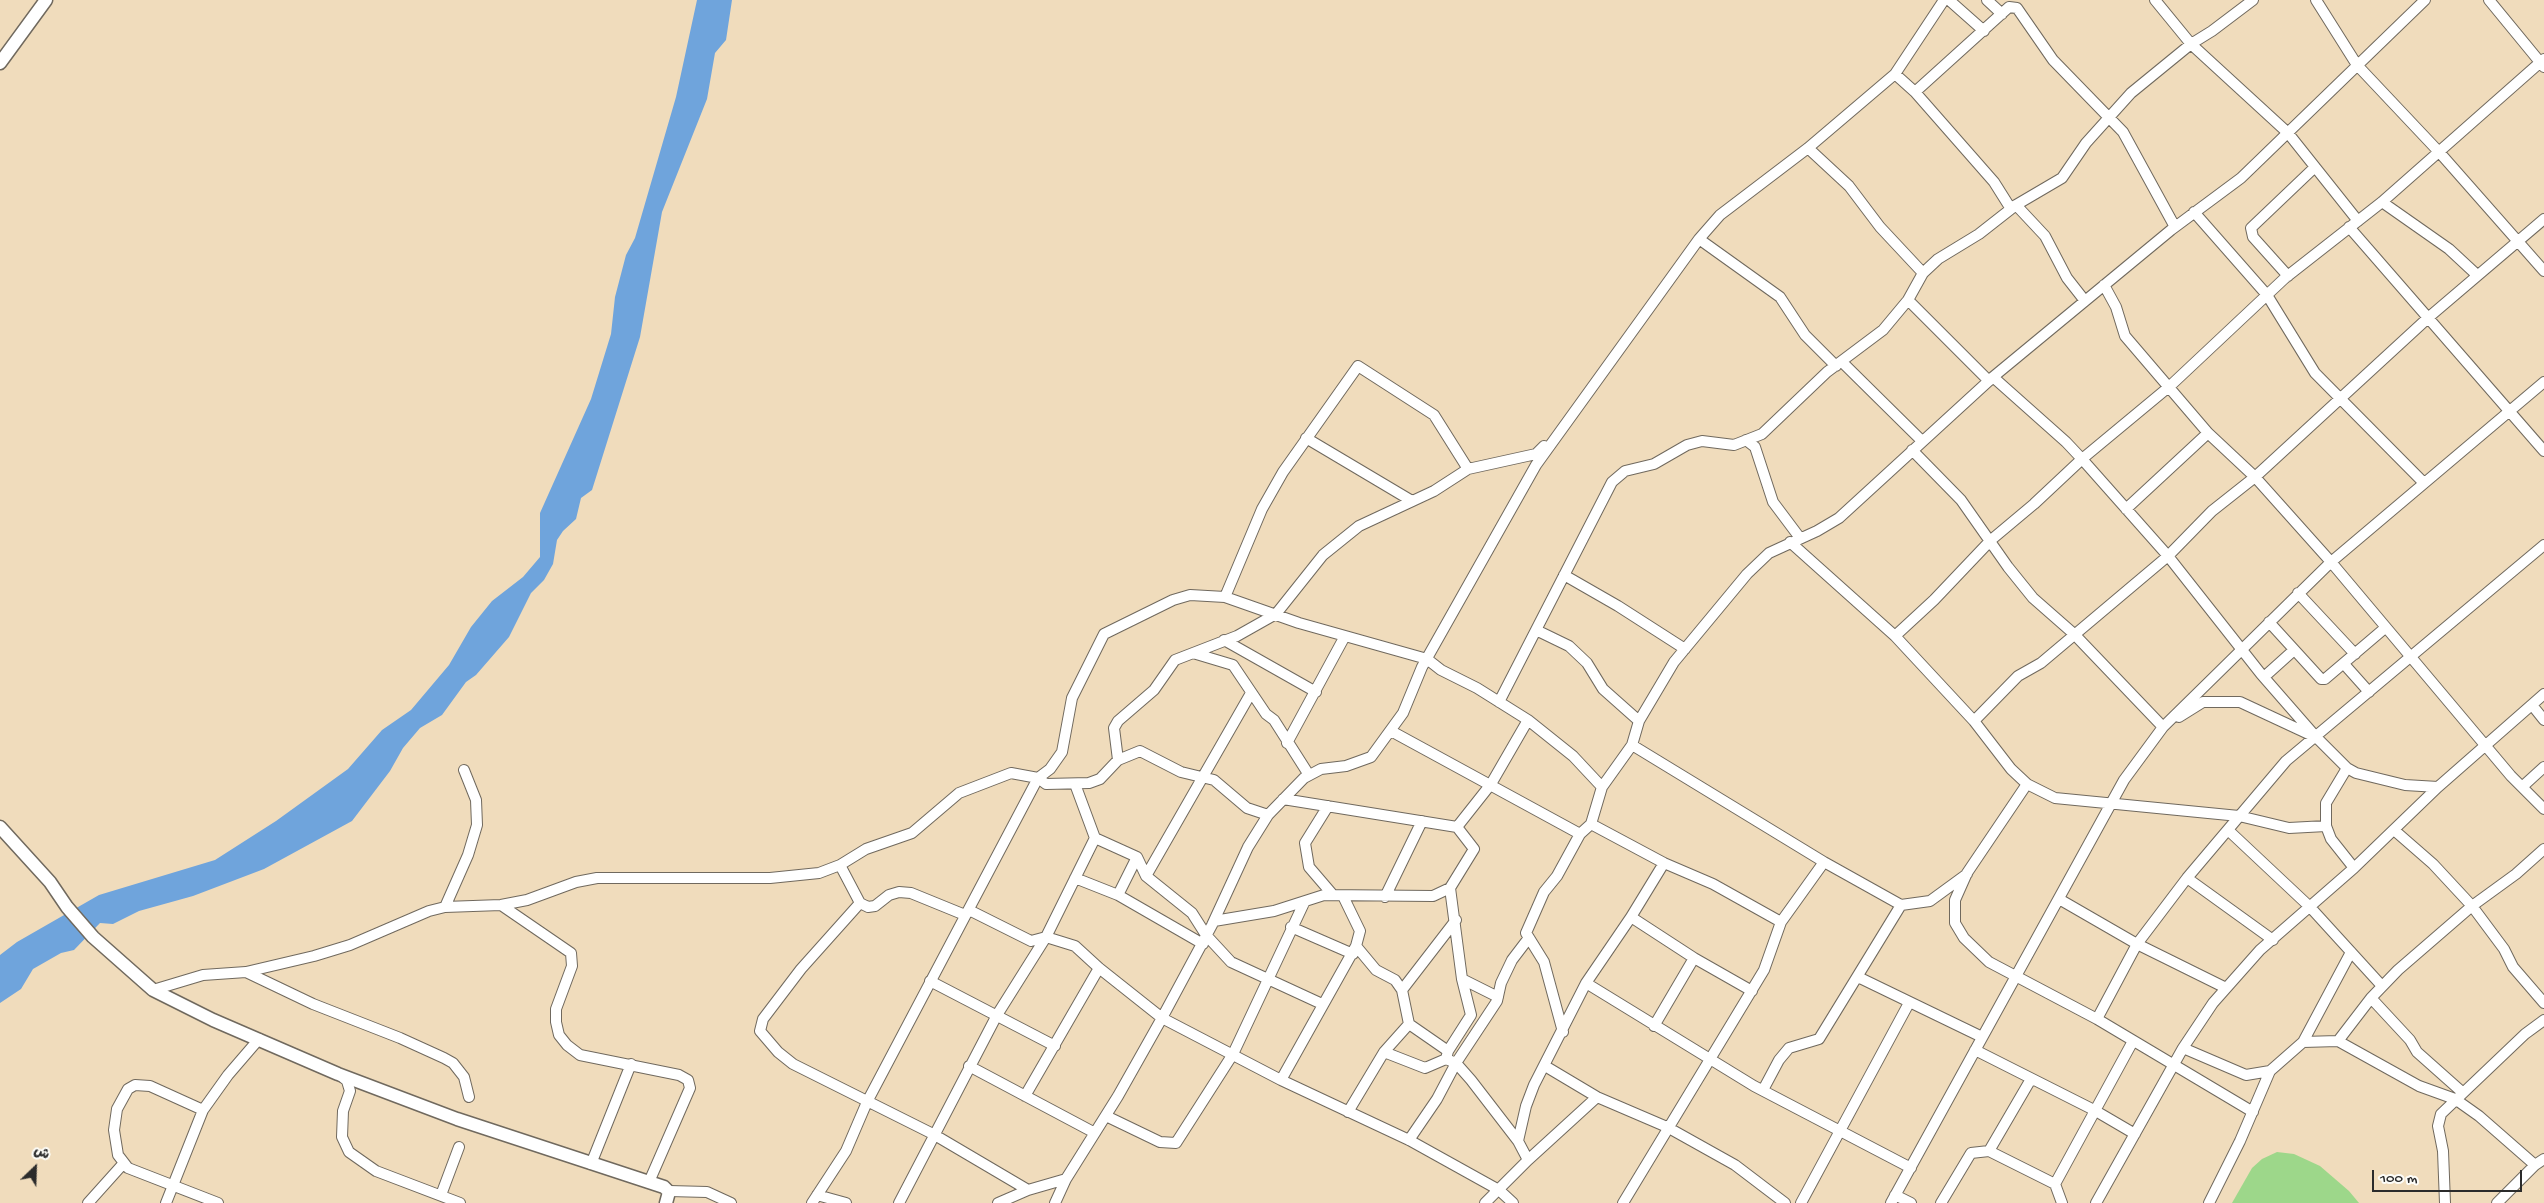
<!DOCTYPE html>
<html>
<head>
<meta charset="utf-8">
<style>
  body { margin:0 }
  #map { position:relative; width:2544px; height:1203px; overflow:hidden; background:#f0dcbc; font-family:"Gochi Hand","Playpen Sans Arabic",sans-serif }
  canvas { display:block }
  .north { position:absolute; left:10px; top:1143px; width:50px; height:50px; -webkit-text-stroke:4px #fdfcf7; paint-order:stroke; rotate:24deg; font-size:14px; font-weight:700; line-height:20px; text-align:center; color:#2b2b2b }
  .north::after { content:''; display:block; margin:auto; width:18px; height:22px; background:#2b2b2b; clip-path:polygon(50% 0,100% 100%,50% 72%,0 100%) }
  .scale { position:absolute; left:2372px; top:1170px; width:150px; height:22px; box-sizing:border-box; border:2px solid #2b2b2b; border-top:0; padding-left:6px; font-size:15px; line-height:18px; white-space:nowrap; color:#2b2b2b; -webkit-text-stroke:4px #fdfcf7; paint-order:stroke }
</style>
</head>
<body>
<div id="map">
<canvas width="2544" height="1203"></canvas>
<div class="north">ش</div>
<div class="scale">100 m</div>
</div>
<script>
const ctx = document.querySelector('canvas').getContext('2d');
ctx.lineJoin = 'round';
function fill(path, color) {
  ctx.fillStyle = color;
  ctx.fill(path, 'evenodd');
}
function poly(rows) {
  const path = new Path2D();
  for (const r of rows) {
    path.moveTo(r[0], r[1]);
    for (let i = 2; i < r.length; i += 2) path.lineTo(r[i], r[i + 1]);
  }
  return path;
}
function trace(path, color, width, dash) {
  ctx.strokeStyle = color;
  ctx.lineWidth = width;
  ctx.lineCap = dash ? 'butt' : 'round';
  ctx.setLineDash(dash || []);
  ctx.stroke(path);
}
fill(poly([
  [2277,1152,2294,1154,2320,1166,2349,1191,2359,1203,2232,1203,2252,1168,2262,1159]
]), '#9dd78a');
fill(poly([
  [697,0,732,0,726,40,715,53,707,99,662,212,640,337,592,490,581,498,576,519,563,531,557,540,553,564,544,580,531,593,509,637,476,675,466,682,442,715,420,728,403,748,390,771,352,821,264,869,193,896,139,911,113,924,100,923,74,950,61,953,33,969,21,989,0,1003,0,955,17,942,99,895,215,860,276,821,348,769,382,730,411,710,449,665,471,627,492,601,523,577,540,557,540,513,591,399,611,334,615,297,626,255,635,238,676,97]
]), '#6fa4dc');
const minor = poly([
  [1949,0,1984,31],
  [1987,0,2002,14],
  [2155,0,2191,44,2288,133,2358,221],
  [2316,0,2357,65,2440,153,2544,271],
  [2489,0,2544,67],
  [1895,74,1915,92,1994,182,2011,209],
  [1915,92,2009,7,2017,8,2053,60,2123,132,2175,227],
  [1808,148,1849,186,1880,227,1923,273],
  [2382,202,2449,249,2477,275],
  [2016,205,2045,236,2067,278,2085,301],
  [2194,212,2267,295,2315,373,2424,483],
  [2349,227,2544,451],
  [1699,239,1780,297,1805,335,1836,366],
  [2288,276,2253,237,2251,228,2315,167],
  [2104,285,2116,307,2125,336,2208,433,2255,477,2331,562,2511,776,2544,809],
  [1908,300,1989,381],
  [1842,362,1922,441],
  [1993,377,2066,442,2082,459,2168,556,2261,674,2316,737,2347,768,2356,773,2405,785,2438,787],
  [1306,438,1412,501],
  [1746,440,1755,447,1773,502,1800,538],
  [1912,450,1961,500,2008,567,2033,598,2074,634,2163,727],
  [2126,509,2208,433],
  [1790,542,1895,636,1974,721,2011,769,2027,784,2055,798,2239,816,2289,828,2326,826],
  [1564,575,1618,606,1685,649],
  [2298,593,2355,654],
  [1225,597,1262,509,1283,472,1358,366,1434,415,1468,469],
  [2269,622,2321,679,2325,679,2385,628],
  [1536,630,1569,646,1587,663,1603,689,1639,721,1674,662,1747,574,1769,553,1817,531,1839,518,1993,377,2171,230,2241,178,2425,0],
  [1895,636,1934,600,1991,540,2034,504,2082,459,2170,386,2285,278,2382,202,2544,59],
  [1224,640,1316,692],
  [1193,653,1233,665,1266,714,1274,720,1309,775],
  [2344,664,2369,692],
  [2264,677,2294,650],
  [1499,702,1612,482,1625,471,1654,464,1687,445,1702,441,1734,445,1762,434,1827,372,1883,330,1908,300,1923,273,1938,259,1979,234,2016,205,2062,178,2086,143,2131,93,2191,44,2212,31,2253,0],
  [2532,705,2544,720],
  [2179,717,2203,702,2240,702,2313,736],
  [1639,721,1632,745,1824,862,1901,905,1930,901,1967,874],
  [1974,721,2018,676,2041,663,2168,556,2212,511,2255,477,2429,317,2544,219],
  [1391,731,1580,834],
  [1287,743,1345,636],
  [1118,760,1114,728,1118,721,1154,690,1175,660,1237,636,1276,614,1323,555,1359,526,1434,491,1468,469,1536,454,1544,446],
  [2347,768,2326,803,2326,826,2331,839,2354,868],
  [1075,784,1095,838,1137,857,1146,876,1192,913,1206,935,1231,962,1322,1004],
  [2027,784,1967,873,1955,900,1955,923,1964,938,1989,962,2097,1019,2253,1112],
  [2522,787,2544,767],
  [1328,806,1305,843,1309,867,1333,895],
  [1591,824,1664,863,1713,884,1781,922],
  [1457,827,1491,784,1528,720],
  [2228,830,2310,907,2382,986],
  [2394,830,2433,864,2472,906,2504,949,2513,967,2544,1003],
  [840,865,860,903,868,907,875,906,889,895,899,892,911,893,965,915],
  [1146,876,1251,693],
  [1075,878,1118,895,1203,944],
  [2187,878,2273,940],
  [1118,895,1137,857],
  [1343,896,1360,931,1356,946,1376,970,1395,980,1402,990,1409,1024,1448,1051,1446,1059,1456,1063,1471,1080,1518,1141,1528,1160],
  [1385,897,1422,821],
  [2059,899,2137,944,2226,988],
  [860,903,801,969,763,1019,760,1031,778,1052,793,1064,933,1134,1028,1190],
  [501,905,571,953,572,966,556,1009,556,1022,559,1035,567,1045,580,1055,679,1075,688,1080,690,1088,649,1182],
  [445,907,468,855,477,825,476,800,464,770],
  [969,910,1031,941,1046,937,1075,946,1099,968,1162,1018,1281,1080,1409,1140,1499,1190,1513,1203],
  [1631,917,1694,958,1752,991],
  [1214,921,1274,911,1324,895,1433,896,1450,888,1474,849,1457,827,1283,799],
  [1291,927,1353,954],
  [246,972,313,1004,400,1038,444,1058,453,1063,464,1077,469,1097],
  [1858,977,1982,1037],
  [1462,979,1498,997],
  [930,981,1055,1046],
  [1586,983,1754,1086,1911,1168],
  [153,990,203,975,246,972,314,956,350,945,429,911,445,907,501,905,527,900,576,882,597,878,770,878,819,873,840,865,866,849,912,833,959,793,1011,773,1038,778,1046,784,1089,783,1100,779,1118,760,1140,751,1181,772,1214,780,1247,808,1268,815],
  [1402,990,1456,920],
  [2371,998,2410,1040,2417,1052,2462,1092],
  [2097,1019,2137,944,2187,878,2286,761,2544,545],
  [1654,1026,1694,958],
  [1563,1032,1544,962,1526,933,1544,892,1557,876,1580,834,1591,824,1602,787,1632,745],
  [2338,1041,2371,998,2398,970,2472,906,2516,874,2544,849],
  [2303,1042,2351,952],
  [2183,1048,2246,1075,2270,1071,2303,1042,2338,1041,2419,1086,2455,1099,2479,1116,2535,1165],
  [1975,1050,2094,1110,2135,1134],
  [1448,1051,1471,1015,1462,979,1450,888],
  [1384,1052,1425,1068,1446,1059],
  [969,1066,1095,1133],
  [1545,1066,1597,1097,1667,1127,1735,1165,1785,1203],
  [340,1075,347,1081,350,1091,343,1111,342,1137,349,1152,376,1171,460,1203],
  [1281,1080,1356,946],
  [1763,1090,1779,1060,1789,1048,1819,1039,1901,905],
  [1025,1096,1099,968],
  [203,1110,150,1086,135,1085,128,1089,117,1109,114,1130,118,1155,128,1168,218,1203],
  [1348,1112,1384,1052,1409,1024],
  [1106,1116,1160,1142,1176,1143,1233,1054,1304,903],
  [1409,1140,1437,1099,1456,1063,1497,1001,1501,983,1512,960,1528,939],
  [1518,1141,1526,1106,1534,1085,1586,983,1631,917,1664,863],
  [1989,1151,2055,1184,2062,1203],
  [591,1164,631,1064],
  [2055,1184,2133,1041],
  [669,1191,707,1192,731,1203],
  [441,1195,459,1147],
  [817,1195,846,1203],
  [1895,1195,1911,1203],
  [88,1203,123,1164],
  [166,1203,203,1110,228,1075,259,1039],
  [812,1203,846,1151,867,1102,1038,778,1050,769,1062,752,1072,698,1104,634,1173,600,1190,595,1225,597,1299,623,1427,659,1441,670,1477,688,1528,720,1573,756,1602,787],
  [899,1203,997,1015,1046,937,1095,838],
  [998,1203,1028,1190,1066,1179],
  [1055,1203,1066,1179,1118,1096,1162,1018,1212,925,1248,847,1268,815,1304,778,1321,769,1346,766,1371,757,1403,713,1422,667,1536,465,1699,239,1720,215,1808,148,1895,74,1944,0],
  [1485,1203,1528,1160,1597,1097],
  [1623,1203,1764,970,1781,922,1824,862],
  [1801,1203,1909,1003],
  [1891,1203,2124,780,2163,727,2331,562,2544,382],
  [1941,1203,1971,1153,1989,1151,2031,1079],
  [2096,1203,2183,1048,2213,1003,2260,950,2354,868,2438,787,2544,694],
  [2209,1203,2240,1141,2270,1071],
  [2445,1203,2443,1151,2438,1126,2441,1114,2525,1034,2544,1020],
  [2497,1203,2535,1165,2544,1159]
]);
const tertiary = poly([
  [0,63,46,0],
  [0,827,50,882,67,907,93,937,153,990,213,1020,338,1074,457,1119,664,1187,669,1192,666,1203]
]);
trace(minor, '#70695e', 12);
trace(tertiary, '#70695e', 15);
trace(minor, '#fff', 10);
trace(tertiary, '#fff', 12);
</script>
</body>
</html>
